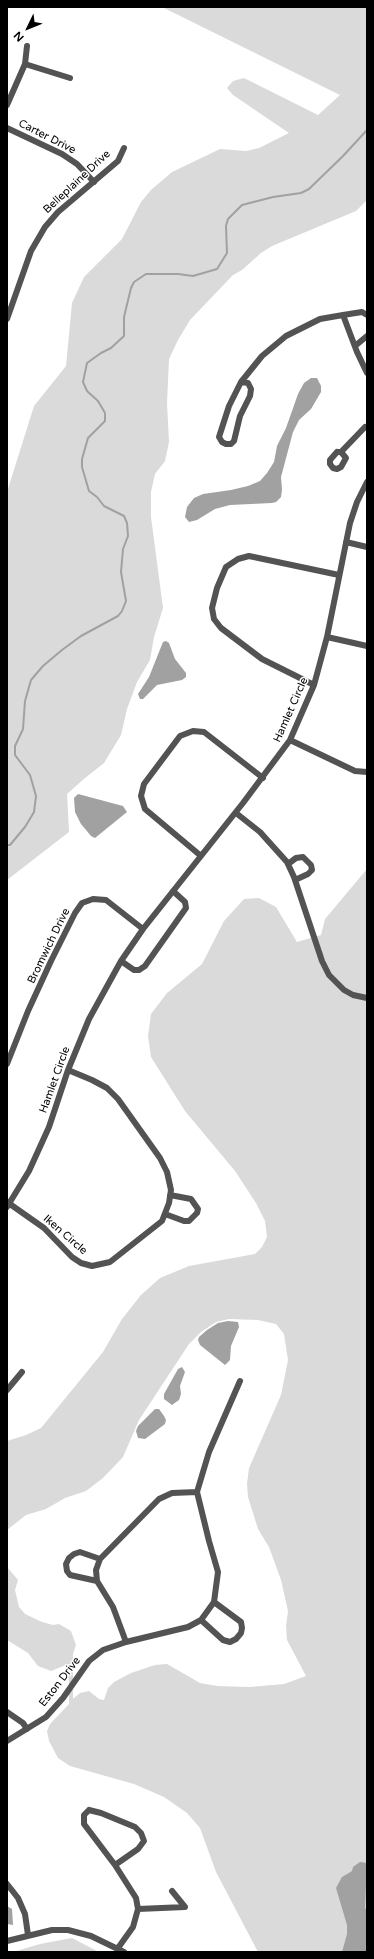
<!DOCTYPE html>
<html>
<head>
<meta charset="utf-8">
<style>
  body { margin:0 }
  #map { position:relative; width:374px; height:1959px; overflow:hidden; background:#fff; font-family:"Varela Round",sans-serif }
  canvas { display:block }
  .frame { position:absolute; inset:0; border:8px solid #000; pointer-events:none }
  .north { position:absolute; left:8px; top:8px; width:40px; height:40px; -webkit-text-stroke:3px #fff; paint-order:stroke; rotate:227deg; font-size:11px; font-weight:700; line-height:16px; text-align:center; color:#000 }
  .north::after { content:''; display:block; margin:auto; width:14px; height:18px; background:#000; clip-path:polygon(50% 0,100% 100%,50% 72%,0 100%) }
</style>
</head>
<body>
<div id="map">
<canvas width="374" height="1959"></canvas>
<div class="frame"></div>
<div class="north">N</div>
</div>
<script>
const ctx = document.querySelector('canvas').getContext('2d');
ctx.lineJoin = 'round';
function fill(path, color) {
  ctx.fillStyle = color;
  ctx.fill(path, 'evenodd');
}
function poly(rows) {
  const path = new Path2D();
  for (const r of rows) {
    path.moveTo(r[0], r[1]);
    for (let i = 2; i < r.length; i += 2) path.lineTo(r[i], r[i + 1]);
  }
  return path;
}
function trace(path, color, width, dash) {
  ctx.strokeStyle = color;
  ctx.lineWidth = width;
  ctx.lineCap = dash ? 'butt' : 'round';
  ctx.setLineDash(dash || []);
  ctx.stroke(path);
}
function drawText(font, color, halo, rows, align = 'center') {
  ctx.font = font + ' "Varela Round",sans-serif';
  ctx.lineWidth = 3;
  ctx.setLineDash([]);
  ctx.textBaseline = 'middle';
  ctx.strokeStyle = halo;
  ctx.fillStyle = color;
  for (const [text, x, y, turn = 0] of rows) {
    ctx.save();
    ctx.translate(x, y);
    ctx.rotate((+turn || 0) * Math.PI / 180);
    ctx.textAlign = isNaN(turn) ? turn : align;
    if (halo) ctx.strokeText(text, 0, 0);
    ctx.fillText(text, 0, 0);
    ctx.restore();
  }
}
fill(poly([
  [162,7,367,7,367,200,356,211,272,246,261,253,242,270,233,275,212,297,190,320,178,340,169,359,167,403,169,442,165,461,155,474,151,492,151,517,163,608,154,637,150,660,137,682,127,709,121,735,104,763,85,778,67,794,69,832,7,880,7,492,34,406,66,366,72,303,84,277,122,239,141,202,151,190,172,172,220,149,246,151,259,148,289,133,233,95,227,88,233,81,244,78,318,115,340,95],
  [367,869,367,1952,258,1952,216,1872,200,1828,187,1813,164,1797,134,1784,70,1766,58,1758,49,1741,47,1731,50,1724,69,1704,69,1681,66,1665,51,1671,38,1666,28,1653,7,1640,7,1567,18,1580,15,1590,19,1607,25,1614,42,1622,53,1625,59,1624,71,1631,76,1645,73,1654,73,1699,80,1693,89,1691,99,1699,104,1700,108,1688,114,1682,131,1673,155,1665,167,1664,200,1683,217,1686,250,1687,284,1684,306,1676,287,1640,286,1626,288,1611,281,1580,269,1547,258,1529,248,1497,247,1484,249,1468,281,1395,288,1360,284,1334,276,1324,258,1320,229,1319,216,1322,201,1332,189,1344,139,1420,123,1457,103,1478,86,1491,65,1498,46,1509,26,1515,7,1530,7,1441,26,1435,41,1428,103,1352,122,1319,141,1295,160,1278,189,1266,255,1254,262,1247,267,1237,265,1221,256,1203,235,1171,185,1111,151,1057,148,1036,151,1014,167,993,202,964,224,921,244,899,259,898,276,907,297,942,321,935,325,919],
  [72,1938,99,1952,13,1952,40,1944]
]), '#dadada');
fill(poly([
  [311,378,317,378,321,386,321,392,311,409,299,420,293,432,281,477,282,490,281,497,276,502,272,503,230,505,215,509,197,520,189,522,185,517,187,507,194,498,203,494,231,490,248,486,260,481,267,473,274,462,277,446,286,428,298,394,304,383],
  [166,641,169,643,175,659,186,673,186,677,182,680,157,685,143,699,140,699,138,694,149,677,163,642],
  [78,794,123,806,127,812,95,838,91,836,81,824,75,812,74,798],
  [228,1321,238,1322,239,1327,231,1346,230,1360,225,1365,200,1345,198,1340,199,1337,207,1330,218,1323],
  [182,1367,185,1372,180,1386,181,1394,179,1400,172,1405,164,1399,164,1394,178,1369],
  [155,1409,159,1409,164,1416,166,1420,165,1424,145,1439,138,1438,136,1431,138,1426],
  [360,1862,367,1863,365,1908,367,1911,367,1952,342,1952,347,1934,347,1925,336,1888,342,1877,352,1871,353,1867],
  [7,1906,12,1909,13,1925,7,1924]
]), '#a1a1a1');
trace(poly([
  [7,845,10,845,25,827,34,812,36,796,30,775,15,755,15,746,23,729,25,701,31,680,43,666,62,650,81,636,118,616,122,611,126,601,121,572,123,549,128,536,127,523,124,516,104,506,97,497,89,491,82,467,82,459,88,438,105,421,105,413,98,401,87,391,83,382,87,363,101,353,111,348,124,336,124,317,131,288,134,282,146,274,178,274,193,276,217,269,227,253,226,226,228,219,242,205,273,197,301,193,309,189,343,156,367,130]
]), '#a1a1a1', 2);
trace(poly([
  [25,64,70,78],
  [7,105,25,64,27,46],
  [7,128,62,154,77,164,94,182],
  [343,315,362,312,367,315],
  [7,319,31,251,45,227,58,212,118,161,124,148],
  [355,346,367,336],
  [241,382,248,383,251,389,250,396,240,416,234,441,231,444,226,444,222,442,219,437,229,406,241,382,262,356,286,336,320,319,343,315,357,352,367,373],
  [337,452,341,452,346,458,341,467,337,469,333,468,330,464,330,460,337,452],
  [341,452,365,427],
  [346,542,367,547],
  [327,637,367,646],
  [314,685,262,659,221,628,214,619,212,608,217,588,226,567,238,559,249,556,339,575],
  [290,740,355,771,367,772],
  [236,813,260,832,287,862,294,877,322,961,329,975,344,990,353,995,367,998],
  [201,856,145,809,141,796,144,784,180,736,193,731,204,732,263,778],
  [288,864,296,858,303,857,311,865,312,870,308,874,295,880],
  [121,961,134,970,139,970,145,966,186,908,185,902,173,891],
  [7,1064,28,1011,51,961,75,913,82,903,93,899,106,900,143,929],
  [7,1202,44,1228,72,1257,81,1263,92,1266,110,1262,162,1221,169,1203,171,1190,167,1172,160,1158,118,1099,107,1088,92,1080,68,1070],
  [7,1207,29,1171,49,1127,68,1070,89,1019,121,961,143,929,243,803,290,740,314,685,327,637,350,523,357,502,367,482],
  [165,1214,184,1221,189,1221,197,1213,198,1209,191,1199,170,1195],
  [7,1390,22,1372],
  [97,1581,70,1575,67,1571,66,1564,69,1558,74,1554,80,1552,100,1559],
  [201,1620,223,1640,230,1642,236,1639,241,1633,242,1628,241,1622,214,1602],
  [126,1642,113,1607,97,1581,96,1570,100,1559,159,1499,172,1493,197,1492],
  [7,1712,23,1723,27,1729],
  [7,1741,46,1717,63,1698,89,1661,103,1650,126,1642,188,1627,201,1620,214,1602,218,1572,209,1541,197,1492,209,1452,240,1381],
  [89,1810,101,1813,135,1827,141,1833,144,1841,138,1849,115,1865,84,1824,84,1815,89,1810],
  [115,1865,136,1898,138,1909,133,1927,118,1948],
  [7,1884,18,1898,25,1914,28,1935],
  [138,1909,185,1907,172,1891],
  [7,1941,52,1930,68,1930,91,1936,124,1952]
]), '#535353', 6);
drawText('11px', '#000', '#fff', [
  ["Carter Drive",47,137,27],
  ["Belleplaine Drive",77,182,-43],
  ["Hamlet Circle",291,710,-66],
  ["Bromwich Drive",49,946,-64],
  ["Hamlet Circle",55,1080,-70],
  ["Iken Circle",65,1235,41],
  ["Eston Drive",60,1682,-52]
]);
</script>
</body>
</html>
